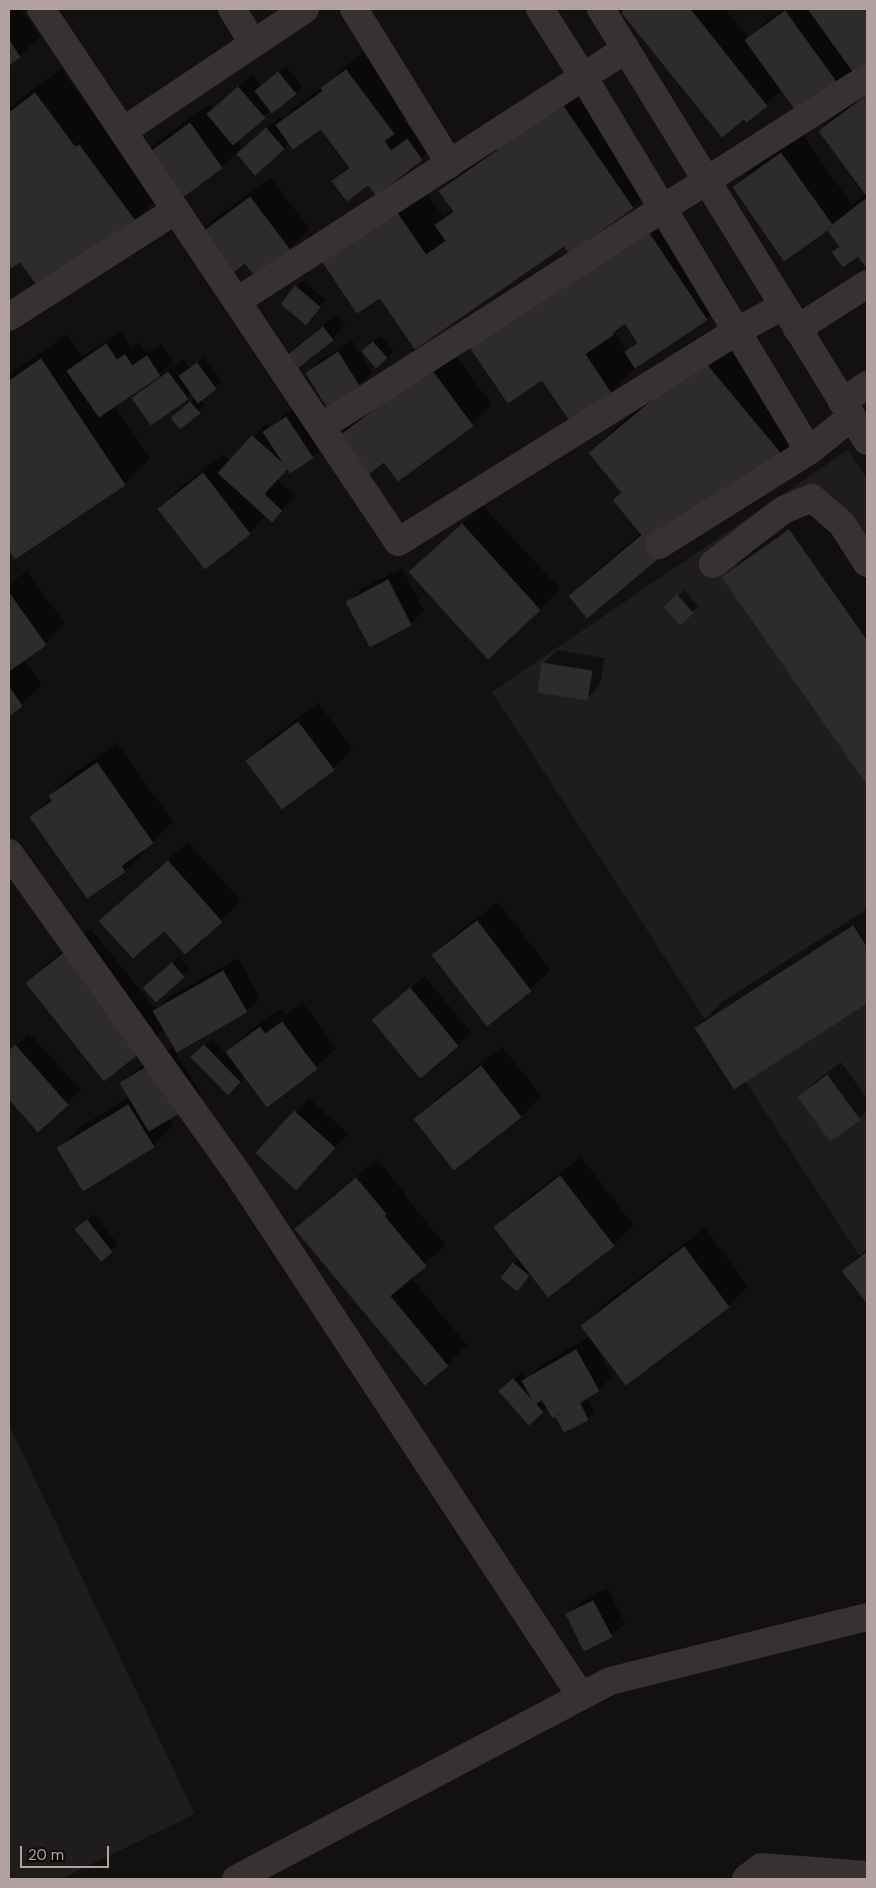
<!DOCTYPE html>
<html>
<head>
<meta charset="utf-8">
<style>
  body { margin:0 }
  #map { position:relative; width:876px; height:1888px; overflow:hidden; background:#121110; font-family:"DM Sans",sans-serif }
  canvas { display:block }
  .frame { position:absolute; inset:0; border:10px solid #b3a1a1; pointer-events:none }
  .scale { position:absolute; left:20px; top:1846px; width:89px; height:22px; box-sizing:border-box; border:2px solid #b3a1a1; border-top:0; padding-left:6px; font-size:15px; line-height:18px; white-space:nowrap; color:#b3a1a1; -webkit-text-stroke:4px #0d0c0b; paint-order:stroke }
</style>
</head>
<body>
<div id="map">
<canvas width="876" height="1888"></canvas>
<div class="frame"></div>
<div class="scale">20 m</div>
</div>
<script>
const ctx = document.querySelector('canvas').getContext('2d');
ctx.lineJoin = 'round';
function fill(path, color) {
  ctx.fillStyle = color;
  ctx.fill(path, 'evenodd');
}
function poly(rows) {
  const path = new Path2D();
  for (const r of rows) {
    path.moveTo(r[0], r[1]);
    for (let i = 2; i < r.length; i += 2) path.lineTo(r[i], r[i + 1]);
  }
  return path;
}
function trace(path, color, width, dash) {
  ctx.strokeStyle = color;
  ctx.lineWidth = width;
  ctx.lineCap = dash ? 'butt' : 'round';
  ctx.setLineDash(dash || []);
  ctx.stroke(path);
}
fill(poly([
  [848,450,867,479,867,1268,492,692],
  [9,1425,195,1814,61,1879,9,1879]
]), '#1f1d1c');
fill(poly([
  [9,9,20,9,40,36,20,56,9,63],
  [624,9,725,9,749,38,767,20,782,9,867,9,867,68,844,93,783,89,747,121],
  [367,50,413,113,404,121,412,131,427,120,441,139,421,159,376,193,368,183,334,181,350,165,321,127,290,142,255,173,252,140,281,116,284,119,298,105,328,83,343,68],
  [286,67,302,87,271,110,237,140,242,147,222,167,164,209,157,199,135,221,21,260,12,267,9,263,9,108,61,69,101,123,137,162,152,146,210,104,214,109,252,74,262,86],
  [587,79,658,182,632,207,565,245,380,296,323,261,421,185,444,218,453,209,441,191,467,165],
  [867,89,867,266,859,254,833,252,841,245,828,228,734,187,754,167,802,134,852,205,867,193,820,131,846,105],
  [271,177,309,229,289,249,246,261,188,244,208,224],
  [671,202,732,293,706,319,636,366,611,392,570,419,542,378],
  [626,322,638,341,627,352,614,333],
  [303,281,326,300,312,316,296,287],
  [337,314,345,325,332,339,276,366,290,352],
  [120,331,131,347,139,342,146,353,161,344,173,361,161,373,162,374,183,360,189,368,204,357,222,382,200,399,205,406,199,412,179,412,196,398,192,393,187,398,133,398,147,384,114,405,150,458,125,484,15,558,9,548,9,374,67,334,82,357],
  [728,334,807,428,781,454,570,596,596,571,642,532,623,492,591,453,616,427],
  [381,336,393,351,387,358,370,344],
  [352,340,372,372,358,385,307,373,321,360],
  [451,349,492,405,472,425,384,460,327,446,347,426],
  [300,405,326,443,312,457,288,468,277,479,295,496,272,520,267,515,249,533,205,567,159,509,179,489,223,454,230,462,267,423,271,427,279,419],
  [482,505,560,589,540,609,411,572],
  [815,505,867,579,867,781,724,578,749,552],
  [402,568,424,611,410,624,348,602,362,588],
  [27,571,65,624,45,644,23,659,42,685,21,705,9,714,9,584],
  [684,590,698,606,692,613,666,607],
  [557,650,605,658,600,685,587,698,543,664],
  [318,703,353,749,333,769,247,761,267,741],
  [117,743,173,822,153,842,143,849,145,851,125,871,88,897,32,817,70,776],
  [188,842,241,901,221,921,164,929,101,921,121,901],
  [498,902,550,970,530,990,434,955,454,935],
  [867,909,867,1002,734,1087,696,1028,722,1002],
  [91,929,156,1010,169,997,238,958,260,998,246,1011,164,1028,147,1045,28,983,48,963],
  [179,957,190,969,156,1000,152,981],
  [424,976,471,1032,457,1046,374,1020],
  [303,1003,336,1048,316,1068,245,1075,228,1093,193,1057,212,1039,231,1059,232,1058,228,1052,248,1032,281,1008,286,1015],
  [29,1033,81,1090,38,1130,9,1097,9,1051],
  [172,1047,201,1093,187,1107,168,1118,173,1126,153,1146,59,1148,79,1128,129,1097,121,1084,135,1070],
  [502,1047,541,1096,521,1116,454,1168,416,1119,436,1099],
  [841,1062,867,1098,867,1110,859,1119,799,1097,813,1083],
  [309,1098,348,1134,310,1175,295,1112],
  [581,1157,633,1225,613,1245,531,1273,523,1283,502,1278,520,1258,496,1227,516,1207],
  [377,1159,405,1194,404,1195,445,1245,410,1277,467,1345,447,1365,425,1383,297,1229,317,1209],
  [94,1214,118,1244,101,1259,77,1229],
  [705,1228,748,1286,728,1306,626,1383,595,1343,594,1344,612,1376,599,1390,586,1397,594,1412,587,1419,557,1416,548,1406,529,1423,508,1385,521,1373,526,1379,537,1368,590,1336,582,1326,602,1306],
  [585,1399,586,1402,563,1413,563,1411],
  [867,1248,867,1301,844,1271],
  [607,1588,625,1623,611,1636,567,1615,581,1601]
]), '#0007');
const building = poly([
  [622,9,690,9,767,106,747,122,744,119,722,137,622,13,624,11,622,9],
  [808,9,867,9,867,70,857,77,808,9],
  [785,11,845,94,805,123,745,40,785,11],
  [9,40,20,57,9,65,9,40],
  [346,70,394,134,384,141,391,151,407,139,422,160,376,195,368,185,347,201,332,181,350,168,321,129,293,149,276,125,323,91,321,88,346,70],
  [278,72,296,94,272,113,255,91,278,72],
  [238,87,265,118,233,145,207,114,238,87],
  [35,93,75,147,79,145,136,222,44,294,20,262,11,268,9,265,9,113,35,93],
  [867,95,867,196,819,131,867,95],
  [561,103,633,208,569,253,564,246,415,349,380,298,357,313,322,261,395,210,426,255,446,241,435,225,454,212,439,191,498,150,497,148,561,103],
  [190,123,222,168,164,211,131,166,190,123],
  [266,128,284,149,255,175,237,154,266,128],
  [781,153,833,226,784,261,733,187,781,153],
  [250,197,290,250,255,276,245,263,217,285,187,244,250,197],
  [867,198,867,268,858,256,843,267,832,252,840,247,827,229,867,198],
  [645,227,707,320,635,368,625,352,638,343,625,323,612,333,613,335,585,354,611,393,570,421,542,380,508,403,469,346,645,227],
  [295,286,320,307,306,325,281,304,295,286],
  [323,327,333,340,285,378,275,365,323,327],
  [373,342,387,358,376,368,362,351,373,342],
  [106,344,117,360,125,355,132,366,147,356,160,376,99,417,67,371,106,344],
  [338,352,359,386,327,407,306,373,338,352],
  [41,359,125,485,15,559,9,550,9,381,41,359],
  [702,359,782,455,587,618,569,596,642,535,613,500,622,493,589,453,702,359],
  [197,363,216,389,198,403,179,376,197,363],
  [430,368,473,426,398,481,384,462,354,485,326,446,430,368],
  [168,372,188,399,151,425,132,398,168,372],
  [190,402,200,413,180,429,171,418,190,402],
  [286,417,313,458,290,473,263,432,286,417],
  [252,436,288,468,264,494,282,511,272,522,218,473,252,436],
  [203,473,250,534,205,569,158,509,203,473],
  [462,524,540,610,488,659,409,572,462,524],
  [789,530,867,641,867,784,722,577,789,530],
  [388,580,411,625,370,647,346,602,388,580],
  [9,593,46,645,9,671,9,593],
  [677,595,693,613,680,625,664,607,677,595],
  [542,663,592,671,587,700,538,692,542,663],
  [9,687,22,706,9,716,9,687],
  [298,722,334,770,282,809,246,761,298,722],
  [97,763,153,843,121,866,125,872,87,898,30,817,52,801,49,796,97,763],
  [168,861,222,922,185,954,164,931,133,958,99,921,168,861],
  [477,921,531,991,487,1026,432,955,477,921],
  [853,926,867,948,867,1003,734,1089,695,1028,853,926],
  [70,948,148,1046,104,1081,26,983,70,948],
  [172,963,184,977,156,1002,143,988,172,963],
  [223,971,247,1012,177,1052,153,1011,223,971],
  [410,988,458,1046,420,1078,372,1020,410,988],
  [282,1022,317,1069,267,1107,226,1052,260,1027,265,1034,282,1022],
  [15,1045,68,1105,38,1132,9,1099,9,1051,15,1045],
  [204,1045,240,1082,228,1095,191,1057,204,1045],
  [158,1060,188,1108,149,1131,120,1083,158,1060],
  [481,1066,521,1117,454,1170,414,1119,481,1066],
  [827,1075,860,1120,830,1141,798,1097,827,1075],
  [128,1105,154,1147,83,1191,57,1148,128,1105],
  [294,1111,335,1148,296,1190,256,1153,294,1111],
  [560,1176,614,1246,548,1297,494,1227,560,1176],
  [356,1178,386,1214,384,1216,426,1266,390,1296,448,1366,425,1385,295,1229,356,1178],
  [87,1220,112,1252,101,1261,75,1229,87,1220],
  [684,1247,729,1307,626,1385,581,1326,684,1247],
  [867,1252,867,1303,842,1271,867,1252],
  [513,1263,529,1276,517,1291,501,1278,513,1263],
  [576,1350,599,1391,553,1418,542,1400,535,1404,522,1381,576,1350],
  [513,1379,543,1412,529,1425,499,1391,513,1379],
  [580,1403,588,1420,564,1432,555,1415,580,1403],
  [593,1601,612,1637,584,1651,566,1614,593,1601]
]);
fill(building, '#2e2c2b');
trace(building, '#2e2b2a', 1);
trace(poly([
  [41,9,398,542,737,331,783,306],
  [232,9,253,43],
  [354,9,450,164],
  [540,9,584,78,809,451],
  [601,9,867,441],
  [123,131,305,9],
  [237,301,626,49],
  [9,317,176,210],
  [797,329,867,284],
  [842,402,867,385],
  [321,427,867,78],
  [659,545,809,451,851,417],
  [713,564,783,510,812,498,842,524,867,563],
  [9,853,238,1174,581,1696],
  [236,1879,610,1681,867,1617],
  [746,1879,761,1867,867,1875]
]), '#373231', 28);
</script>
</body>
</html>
